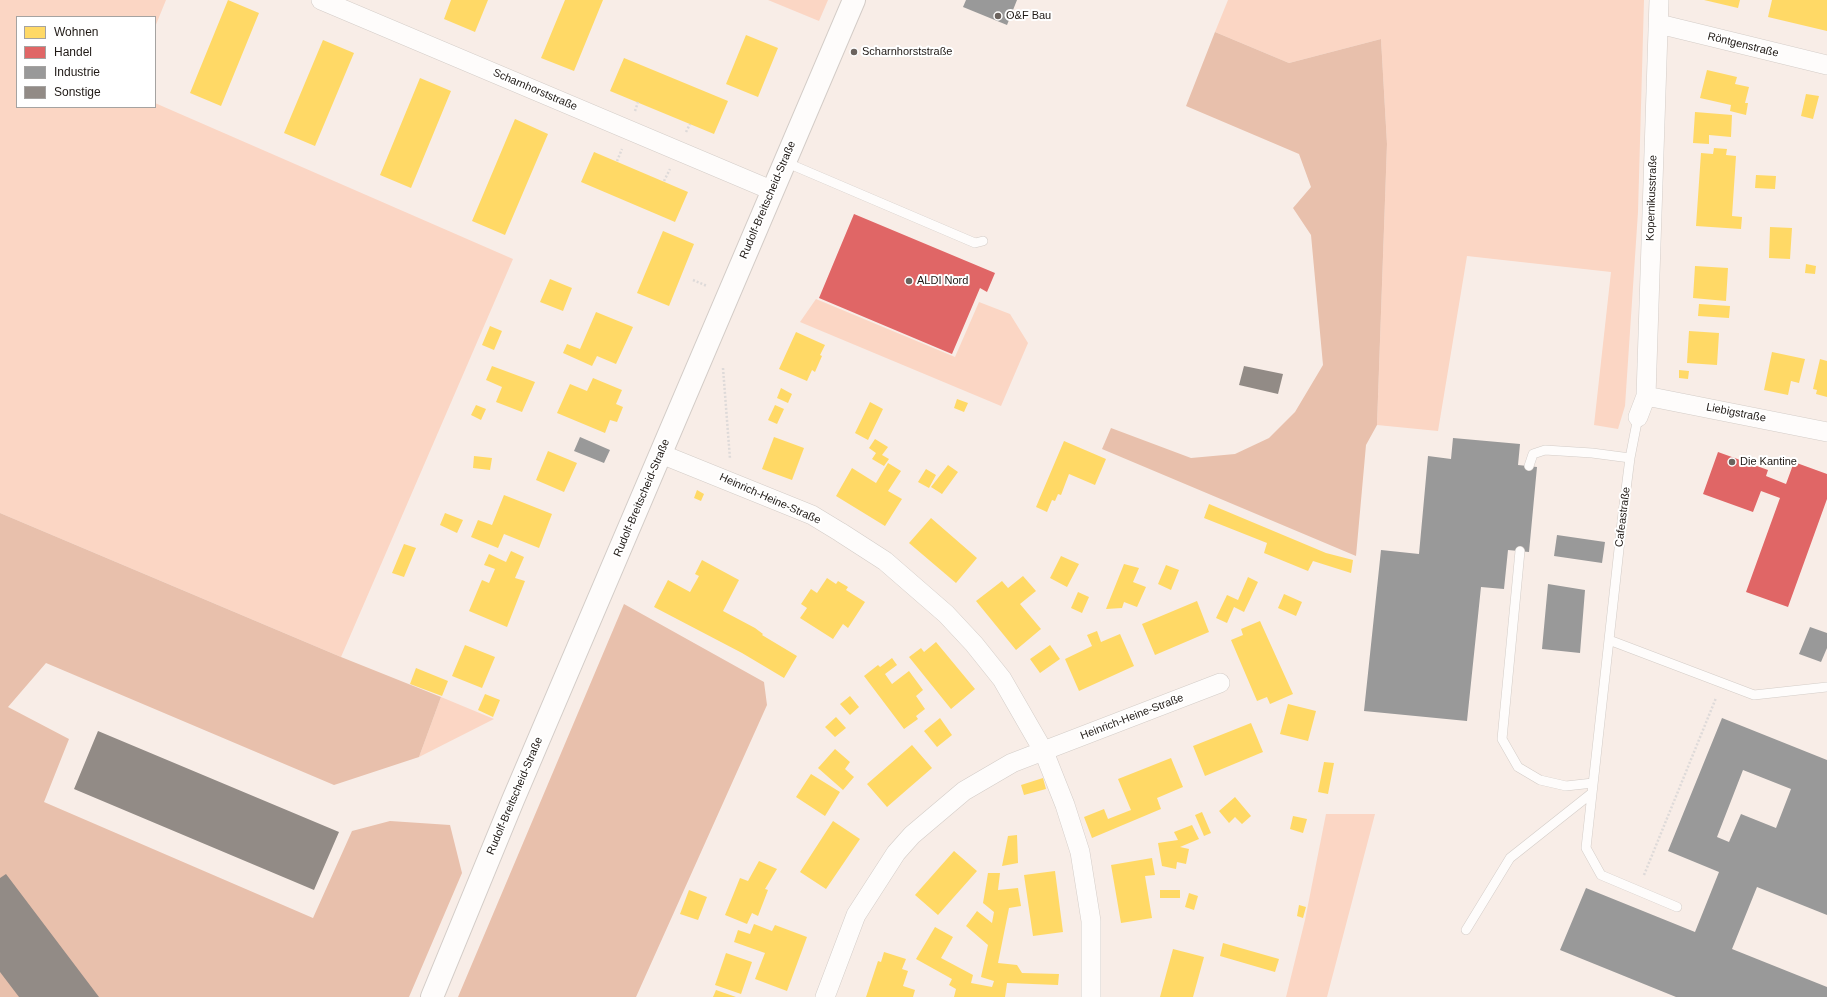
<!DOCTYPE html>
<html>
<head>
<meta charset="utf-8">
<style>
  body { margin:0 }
  #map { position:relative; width:1827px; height:997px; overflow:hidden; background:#f8ede7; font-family:Helvetica,sans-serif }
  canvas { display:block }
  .legend { position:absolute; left:16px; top:16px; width:140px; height:92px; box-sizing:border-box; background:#fff; border:1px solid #a5a3a1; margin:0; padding:5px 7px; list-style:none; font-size:12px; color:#1f1915 }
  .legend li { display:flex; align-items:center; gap:8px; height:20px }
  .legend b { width:20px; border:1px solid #a5a3a1 }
</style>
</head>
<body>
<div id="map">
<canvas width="1827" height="997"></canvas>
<ul class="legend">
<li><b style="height:11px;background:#ffd966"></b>Wohnen</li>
<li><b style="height:11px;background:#e06666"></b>Handel</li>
<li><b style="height:11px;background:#999"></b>Industrie</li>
<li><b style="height:11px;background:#928b86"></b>Sonstige</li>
</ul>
</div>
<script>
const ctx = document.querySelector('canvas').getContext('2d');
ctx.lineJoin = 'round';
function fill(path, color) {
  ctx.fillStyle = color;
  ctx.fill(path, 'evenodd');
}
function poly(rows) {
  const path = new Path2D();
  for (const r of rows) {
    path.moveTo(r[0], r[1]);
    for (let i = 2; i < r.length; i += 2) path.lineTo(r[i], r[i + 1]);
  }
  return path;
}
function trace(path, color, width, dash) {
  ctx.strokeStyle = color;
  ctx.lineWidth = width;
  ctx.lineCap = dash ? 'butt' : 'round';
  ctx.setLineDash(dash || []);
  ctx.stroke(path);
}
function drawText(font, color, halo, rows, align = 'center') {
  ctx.font = font + ' Helvetica,sans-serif';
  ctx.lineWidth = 4;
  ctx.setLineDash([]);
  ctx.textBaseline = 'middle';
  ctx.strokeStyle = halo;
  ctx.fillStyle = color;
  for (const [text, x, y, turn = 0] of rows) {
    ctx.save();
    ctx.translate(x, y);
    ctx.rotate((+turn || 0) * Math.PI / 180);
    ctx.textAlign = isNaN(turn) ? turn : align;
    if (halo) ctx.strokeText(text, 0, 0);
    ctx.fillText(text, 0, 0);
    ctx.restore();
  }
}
fill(poly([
  [0,0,166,0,155,27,155,17,17,17,17,107,155,107,155,103,513,259,341,657,0,513],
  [768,0,828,0,819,21],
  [1228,0,1644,0,1638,212,1625,406,1618,429,1594,425,1611,272,1467,256,1438,431,1377,425,1387,144,1381,39,1289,63,1215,32],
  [816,299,955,357,979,302,1010,314,1028,343,1001,406,800,322],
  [441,697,494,719,419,757],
  [1326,814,1375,814,1327,997,1286,997,1305,920]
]), '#fbd6c4');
fill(poly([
  [1215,32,1289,63,1381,39,1387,144,1377,425,1366,445,1356,556,1102,449,1111,428,1191,458,1235,454,1269,438,1295,412,1323,365,1311,235,1293,208,1311,187,1299,154,1186,106],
  [0,513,341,657,441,697,419,757,334,785,46,663,8,707,69,739,44,802,313,918,352,831,390,821,450,825,462,873,409,997,0,997],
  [624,604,764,682,767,705,636,997,458,997]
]), '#e8c0ac');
fill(poly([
  [228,0,259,13,221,106,190,93],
  [451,0,488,0,475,32,444,19],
  [565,0,603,0,574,71,541,58],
  [1704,0,1740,0,1738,8],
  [1772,0,1827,0,1827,31,1768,17],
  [746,35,778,48,758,97,726,84],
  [323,40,354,53,315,146,284,133],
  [624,58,728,101,714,134,610,91],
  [1707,70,1737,77,1735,84,1749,87,1745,103,1748,103,1746,115,1730,111,1731,105,1700,98],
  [420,78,451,91,411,188,380,175],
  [1806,94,1819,96,1813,119,1801,116],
  [1695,112,1732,115,1731,137,1709,135,1709,144,1693,143],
  [515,119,548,134,505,235,472,221],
  [1714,148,1727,149,1726,155,1736,156,1732,216,1742,217,1741,229,1696,226,1701,153,1713,154],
  [594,152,688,192,675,222,581,182],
  [1756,175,1776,176,1775,189,1755,188],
  [1770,227,1792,228,1790,259,1769,258],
  [663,231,694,244,669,306,637,293],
  [1806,264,1816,266,1815,274,1805,273],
  [1695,266,1728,268,1726,301,1693,298],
  [550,279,572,288,563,311,540,302],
  [1699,304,1730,306,1729,318,1698,316],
  [596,312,633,327,616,364,597,356,592,366,563,353,567,344,580,349],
  [490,326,502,331,494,350,482,345],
  [1689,331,1719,333,1717,365,1687,363],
  [796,332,825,345,820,355,822,356,815,372,812,370,807,381,779,369],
  [1772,352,1805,359,1799,383,1791,381,1788,395,1764,390],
  [1820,359,1827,361,1827,397,1816,394,1817,390,1813,389],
  [492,366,535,382,522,412,496,402,502,387,486,380],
  [1679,370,1689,371,1688,379,1679,378],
  [593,378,622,390,616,404,623,407,617,422,610,420,605,433,557,413,570,384,587,391],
  [781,388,792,394,788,403,777,398],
  [957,399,968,403,964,412,954,408],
  [870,402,883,409,868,440,855,433],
  [476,405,486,409,481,420,471,415],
  [775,405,784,409,777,424,768,420],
  [774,437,804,448,792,480,762,469],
  [875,439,888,447,882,455,889,459,884,466,872,459,876,453,869,448],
  [1064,441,1106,459,1095,485,1069,474,1061,495,1058,494,1055,501,1052,500,1047,512,1036,507],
  [548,451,577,463,564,492,536,480],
  [474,456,492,458,490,470,473,468],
  [888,463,901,471,888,491,902,499,885,526,836,496,852,468,876,483],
  [948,465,958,472,942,494,931,487],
  [926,469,936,475,929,488,918,482],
  [697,490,704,494,701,501,694,498],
  [504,495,552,514,539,548,504,534,498,548,471,537,478,520,492,525],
  [1209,504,1326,553,1353,560,1351,573,1313,561,1308,571,1264,553,1267,543,1204,518],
  [445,513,463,520,457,533,440,525],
  [931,518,977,558,956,583,909,543],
  [404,544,416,548,404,577,392,573],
  [511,551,524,557,515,578,525,581,507,627,469,611,482,580,489,583,495,569,484,565,489,554,506,562],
  [1061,556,1079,564,1067,587,1050,578],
  [702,560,739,580,723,611,755,628,763,634,762,635,797,656,784,678,742,653,654,607,668,580,690,592,699,576,695,574],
  [1124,564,1139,568,1133,582,1146,587,1137,607,1124,602,1122,608,1106,609],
  [1166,565,1179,570,1171,590,1158,584],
  [1023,576,1036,591,1020,604,1041,629,1016,650,976,601,1002,581,1008,588],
  [1248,577,1258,582,1244,612,1234,607,1227,623,1216,618,1227,595,1238,600],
  [827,578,836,584,838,581,848,587,846,590,865,602,848,628,843,624,833,639,800,618,807,608,801,604,811,589,817,593],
  [1078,592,1089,597,1082,613,1071,608],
  [1284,594,1302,602,1296,616,1278,608],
  [1197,601,1209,632,1155,655,1142,624],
  [1260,621,1293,694,1270,704,1267,697,1257,701,1231,640,1243,635,1241,629],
  [1097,631,1101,642,1120,634,1134,666,1079,691,1065,659,1092,646,1087,635],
  [936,642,975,689,951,709,909,657,921,648,924,652],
  [465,645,495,657,482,688,452,676],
  [1050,645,1060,659,1040,673,1030,659],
  [892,658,897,665,885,674,892,684,909,671,923,690,916,696,925,709,916,716,918,719,904,729,864,676,878,665,880,667],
  [416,668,448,681,442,696,410,684],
  [485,694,500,700,493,717,478,710],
  [850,696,859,707,850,715,840,704],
  [1288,704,1316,711,1308,741,1280,734],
  [836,717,846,728,835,737,825,727],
  [940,718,952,735,937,747,924,731],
  [1251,723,1263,752,1205,776,1193,746],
  [912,745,932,768,887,807,867,784],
  [835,749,850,762,845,769,854,777,843,790,818,768],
  [1171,758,1183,787,1157,798,1161,809,1092,838,1084,817,1104,809,1108,819,1131,810,1118,779],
  [1324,762,1334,763,1328,794,1318,792],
  [811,774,840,792,825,816,796,797],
  [1043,778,1046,789,1024,795,1021,785],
  [1235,797,1251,816,1242,824,1235,817,1229,823,1219,811],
  [1202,812,1211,833,1204,836,1195,815],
  [1293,816,1307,819,1303,833,1290,829],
  [833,821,860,839,826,889,800,872],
  [1192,825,1199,839,1180,847,1189,849,1186,864,1177,862,1176,869,1162,866,1158,843,1178,840,1174,832],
  [1017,835,1018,863,1002,866,1008,836],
  [954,851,977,871,938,915,915,895],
  [1152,858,1155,875,1145,876,1152,918,1121,923,1111,865],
  [759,861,777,869,765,889,768,890,758,916,752,913,747,924,725,915,740,878,748,881],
  [1055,871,1063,932,1033,936,1024,875],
  [988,873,1000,873,998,890,1018,888,1021,906,1009,908,998,963,1017,965,1022,973,1059,974,1058,985,1007,983,1005,997,954,997,956,989,949,985,952,979,916,959,935,927,953,937,941,958,973,975,971,983,992,987,994,981,981,977,988,945,966,926,977,911,992,923,994,912,983,903],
  [689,890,707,897,698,920,680,914],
  [1160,890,1180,890,1180,898,1160,898],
  [1189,893,1198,896,1194,910,1185,907],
  [1299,905,1306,907,1303,918,1297,916],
  [754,924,772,931,775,925,807,937,787,991,755,979,765,953,734,942,738,930,750,934],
  [1223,943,1279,959,1275,972,1220,956],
  [1173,949,1204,957,1193,997,1160,997],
  [884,952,906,959,902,969,908,971,903,986,915,990,913,997,866,997,878,961,881,962],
  [726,953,752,962,741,994,715,985],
  [716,990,736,997,713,997]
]), '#ffd966');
fill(poly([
  [854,214,995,273,987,292,980,288,952,354,819,298],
  [1718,452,1768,470,1766,476,1786,484,1794,462,1827,474,1827,499,1788,607,1746,592,1780,498,1761,491,1753,512,1703,494]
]), '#e06666');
fill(poly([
  [966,0,1017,0,1007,25,963,7],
  [580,437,610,450,604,463,574,451],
  [1453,438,1520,444,1518,465,1537,467,1529,552,1508,550,1504,589,1481,587,1467,721,1364,711,1381,550,1419,554,1428,456,1451,459],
  [1557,535,1605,542,1602,563,1554,556],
  [1548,584,1585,590,1580,653,1542,649],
  [1810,627,1827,633,1827,648,1821,662,1799,654],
  [1722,718,1827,760,1827,915,1757,887,1732,949,1827,987,1827,997,1676,997,1560,950,1586,888,1695,932,1719,872,1668,851],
  [1743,770,1791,789,1776,828,1741,814,1729,842,1717,837]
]), '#999');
fill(poly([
  [1244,366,1283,374,1278,394,1239,385],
  [98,731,339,832,314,890,74,789],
  [6,874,99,997,19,997,0,972,0,878]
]), '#928b86');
const lane = poly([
  [785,162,975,243,983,241],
  [1638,417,1630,458,1623,513,1586,848,1601,875,1677,907],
  [1529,466,1533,454,1545,450,1592,453,1630,458],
  [1520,551,1502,739,1518,767,1540,780,1566,786,1593,783],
  [1609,640,1754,695,1827,687],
  [1466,930,1510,858,1592,793]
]);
const street = poly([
  [321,0,771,190],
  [1659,24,1827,65],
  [1646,396,1827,432],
  [1638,417,1646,396,1659,0],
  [661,454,812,515,840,532,885,561,946,614,974,644,1002,679,1044,752,1065,805,1080,852,1091,921,1091,997],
  [825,997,856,915,896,853,912,835,964,791,1012,763,1220,683]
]);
const secondary = poly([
  [432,997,513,800,854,0]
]);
trace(lane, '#d3ccc7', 10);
trace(street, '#d3ccc7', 20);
trace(secondary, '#d3ccc7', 24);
trace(poly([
  [635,111,638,102],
  [686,132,690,124],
  [617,161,622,149],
  [664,181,670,169],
  [693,280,707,286],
  [723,368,730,459],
  [1644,875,1716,698]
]), '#dedad9', 2.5, [2, 2]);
trace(lane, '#fefcfb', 9);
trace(street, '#fefcfb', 19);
trace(secondary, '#fefcfb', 22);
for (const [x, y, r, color] of [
  [998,16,4,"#6b635e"],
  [854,52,4,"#6b635e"],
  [909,281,4,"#6b635e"],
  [1732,462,4,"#6b635e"]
]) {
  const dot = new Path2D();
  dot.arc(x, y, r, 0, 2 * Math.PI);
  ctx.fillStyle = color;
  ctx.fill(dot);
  trace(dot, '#fff', 1.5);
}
drawText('11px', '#1f1915', '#fff', [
  ["O&F Bau",1006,16],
  ["Scharnhorststraße",862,52],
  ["ALDI Nord",917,281],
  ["Die Kantine",1740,462]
], 'left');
drawText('11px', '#1f1915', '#fff', [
  ["Röntgenstraße",1743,45,14],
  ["Scharnhorststraße",535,90,23],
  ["Kopernikusstraße",1652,198,-88],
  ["Rudolf-Breitscheid-Straße",768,200,-67],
  ["Liebigstraße",1736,413,11],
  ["Rudolf-Breitscheid-Straße",642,498,-67],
  ["Heinrich-Heine-Straße",770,499,24],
  ["Cafeastraße",1623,517,-83],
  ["Heinrich-Heine-Straße",1132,717,-21],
  ["Rudolf-Breitscheid-Straße",515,796,-67]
]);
</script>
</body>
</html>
